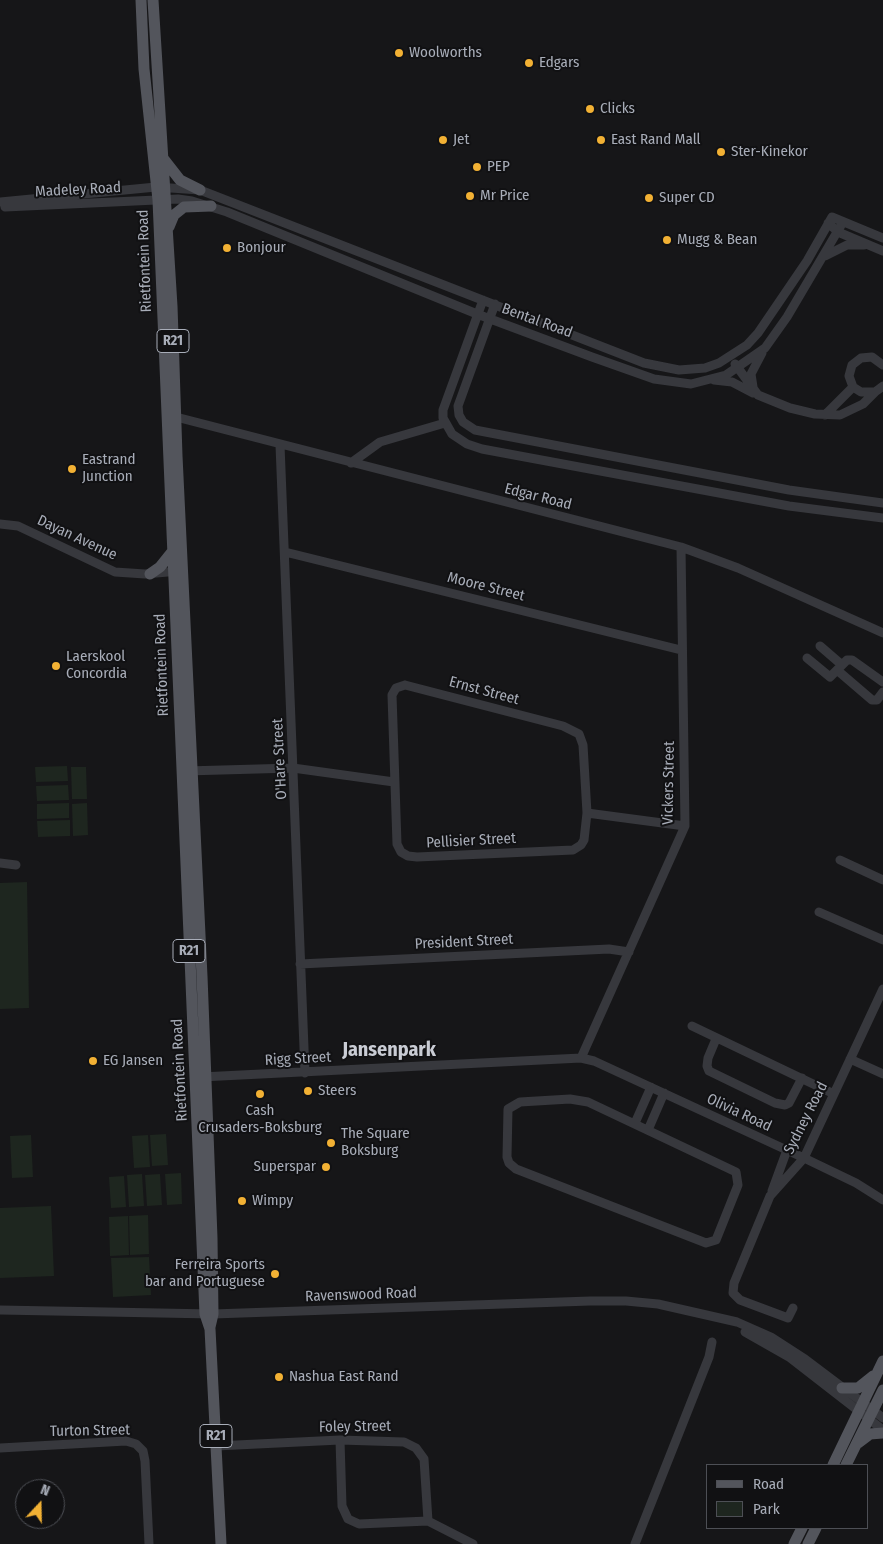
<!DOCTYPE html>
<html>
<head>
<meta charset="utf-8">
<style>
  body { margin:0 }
  #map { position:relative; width:883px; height:1544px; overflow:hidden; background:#161618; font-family:"Fira Sans Condensed",sans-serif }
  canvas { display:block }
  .legend { position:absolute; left:706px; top:1464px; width:162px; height:65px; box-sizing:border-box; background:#111113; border:1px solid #4d4f55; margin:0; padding:6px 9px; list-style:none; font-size:15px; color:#a8adb8 }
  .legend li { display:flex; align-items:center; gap:10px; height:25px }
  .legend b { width:25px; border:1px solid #4d4f55 }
  .north { position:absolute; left:15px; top:1479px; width:50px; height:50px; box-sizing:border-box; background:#111113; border:1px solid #4d4f55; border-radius:50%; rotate:21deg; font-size:14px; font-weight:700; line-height:20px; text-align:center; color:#a8adb8 }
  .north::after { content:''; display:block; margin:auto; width:18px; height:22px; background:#f2b134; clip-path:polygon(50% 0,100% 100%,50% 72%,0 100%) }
</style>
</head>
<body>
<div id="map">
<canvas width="883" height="1544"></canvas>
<ul class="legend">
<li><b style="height:6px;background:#53555c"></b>Road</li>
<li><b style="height:14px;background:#1e261f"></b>Park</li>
</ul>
<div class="north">N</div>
</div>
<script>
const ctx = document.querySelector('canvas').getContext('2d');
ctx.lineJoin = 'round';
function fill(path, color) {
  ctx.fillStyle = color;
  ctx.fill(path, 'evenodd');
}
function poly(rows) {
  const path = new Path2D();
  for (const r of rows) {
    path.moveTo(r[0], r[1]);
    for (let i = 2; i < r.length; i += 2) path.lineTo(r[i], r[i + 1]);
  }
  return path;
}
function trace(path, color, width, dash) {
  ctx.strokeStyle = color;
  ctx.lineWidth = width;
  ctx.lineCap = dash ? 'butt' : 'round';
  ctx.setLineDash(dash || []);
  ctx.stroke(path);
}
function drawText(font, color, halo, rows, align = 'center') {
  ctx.font = font + ' "Fira Sans Condensed",sans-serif';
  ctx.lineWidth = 4;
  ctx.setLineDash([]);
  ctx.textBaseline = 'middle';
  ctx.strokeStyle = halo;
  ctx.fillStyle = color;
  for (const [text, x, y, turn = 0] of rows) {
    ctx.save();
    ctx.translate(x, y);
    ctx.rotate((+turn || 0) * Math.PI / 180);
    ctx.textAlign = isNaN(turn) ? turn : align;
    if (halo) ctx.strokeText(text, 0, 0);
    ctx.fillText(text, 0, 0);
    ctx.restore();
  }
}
fill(poly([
  [67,766,68,781,36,782,35,767],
  [71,767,86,767,87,799,72,799],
  [68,785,69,800,37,801,36,786],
  [69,803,69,818,37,819,37,804],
  [87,803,88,835,73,836,72,804],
  [70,820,70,836,38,837,37,821],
  [27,882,29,1008,0,1009,0,883],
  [166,1134,168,1165,152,1166,150,1135],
  [31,1135,33,1177,12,1178,10,1136],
  [148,1135,150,1167,134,1168,132,1136],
  [181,1173,182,1204,167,1205,165,1174],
  [142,1174,144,1206,129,1207,127,1175],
  [160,1174,162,1205,147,1206,145,1175],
  [124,1176,126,1207,111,1208,109,1177],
  [51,1206,54,1276,0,1278,0,1208],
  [148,1215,149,1254,130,1255,129,1216],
  [128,1216,129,1255,110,1256,109,1217],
  [149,1257,151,1295,113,1297,111,1258]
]), '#1e261f');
trace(poly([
  [0,202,156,187,200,190,644,363,679,370,705,368,719,363,747,345,758,333,807,261,832,217,883,238],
  [5,207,178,199,192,201,227,212,477,314,592,357,654,379,691,384,726,375,765,348,787,317,843,222],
  [828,223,838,232,883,251],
  [825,256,847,245,864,245],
  [483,300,443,410,443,418,452,434,467,444,482,449,789,506,883,518],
  [495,304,458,406,459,415,463,422,475,430,789,490,883,503],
  [735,364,758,395,790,408,815,414,840,415,863,404,875,392],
  [883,365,872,357,861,358,852,365,849,376,853,387,861,392,875,392,883,386],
  [714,380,732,382,753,393],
  [753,387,751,374,762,353],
  [825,415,853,387],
  [176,417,681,547,738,568,883,633],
  [280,445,305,1073],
  [351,463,380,442,445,423],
  [0,524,18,526,115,572,145,574,179,571],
  [285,552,681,650],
  [820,646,842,665],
  [807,658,830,677,847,660,852,660,883,682],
  [837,670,872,700,877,700,883,692],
  [405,685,563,726,579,734,583,745,587,813,584,840,581,845,573,850,417,857,408,856,401,852,397,844,392,695,396,688,405,685],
  [186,771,293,768,394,782],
  [587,813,685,826],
  [840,860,883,880],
  [0,863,16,865],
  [819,912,883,940],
  [300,964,609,949,629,952],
  [692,1026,834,1094],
  [716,1039,708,1058,707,1066,709,1071,775,1103,785,1105,789,1103,802,1078],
  [581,1058,685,826,681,547],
  [850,1059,883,1074],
  [201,1077,581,1058,594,1061,804,1158,856,1183,883,1200],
  [570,1099,588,1102,736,1172,738,1185,716,1240,706,1243,516,1169,509,1163,507,1157,508,1109,520,1102,570,1099],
  [635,1123,651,1087],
  [648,1130,664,1093],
  [772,1191,787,1150],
  [793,1308,788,1318,740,1300,733,1293,734,1283,770,1196,804,1158,883,989],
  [0,1310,213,1314,590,1301,626,1301,658,1304,737,1322,771,1337,805,1359,883,1418],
  [745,1332,789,1357,883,1430],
  [340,1440,342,1506,348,1519,359,1524,428,1521],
  [216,1446,340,1440,404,1442,416,1448,424,1459,428,1521],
  [0,1448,126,1441,136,1444,143,1451,145,1461,149,1544],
  [428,1521,473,1544],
  [635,1544,709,1357,712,1342]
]), '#37383d', 9);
trace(poly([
  [141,0,144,69,158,200,205,1314,210,1329,221,1544],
  [153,0,172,306,177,456,202,976,212,1238,213,1314,210,1327],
  [162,157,180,180,200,190],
  [169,227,174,215,184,207,211,206],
  [150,574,160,567,172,552],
  [842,1388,858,1388,873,1376],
  [858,1443,870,1434,883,1433],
  [833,1465,883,1361],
  [846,1465,883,1390],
  [794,1544,802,1528],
  [808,1544,816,1528]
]), '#53555c', 11);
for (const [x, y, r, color] of [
  [399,53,5,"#f2b134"],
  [529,63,5,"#f2b134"],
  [590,109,5,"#f2b134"],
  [443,140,5,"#f2b134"],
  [601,140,5,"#f2b134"],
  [721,152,5,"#f2b134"],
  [477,167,5,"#f2b134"],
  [470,196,5,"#f2b134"],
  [649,198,5,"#f2b134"],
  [667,240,5,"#f2b134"],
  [227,248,5,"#f2b134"],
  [72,469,5,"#f2b134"],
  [56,666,5,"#f2b134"],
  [93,1061,5,"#f2b134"],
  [308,1091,5,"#f2b134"],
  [260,1094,5,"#f2b134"],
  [331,1143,5,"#f2b134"],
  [326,1167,5,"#f2b134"],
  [242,1201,5,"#f2b134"],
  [275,1274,5,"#f2b134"],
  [279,1377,5,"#f2b134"]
]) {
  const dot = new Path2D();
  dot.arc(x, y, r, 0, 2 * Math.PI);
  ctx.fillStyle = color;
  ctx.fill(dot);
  trace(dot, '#111113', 2);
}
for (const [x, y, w] of [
  [173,341,32],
  [189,951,32],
  [216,1436,32]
]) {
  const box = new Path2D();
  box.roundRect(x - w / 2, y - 11.5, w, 23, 4);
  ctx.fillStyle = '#111113';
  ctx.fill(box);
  trace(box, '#a8adb8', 1);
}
drawText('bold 14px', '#a8adb8', null, [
  ["R21",173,341],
  ["R21",189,951],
  ["R21",216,1436]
]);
drawText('15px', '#a8adb8', '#111113', [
  ["Woolworths",409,53],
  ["Edgars",539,63],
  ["Clicks",600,109],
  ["Jet",453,140],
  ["East Rand Mall",611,140],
  ["Ster-Kinekor",731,152],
  ["PEP",487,167],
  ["Mr Price",480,196],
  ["Super CD",659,198],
  ["Mugg & Bean",677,240],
  ["Bonjour",237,248],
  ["Eastrand",82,460],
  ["Junction",82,477],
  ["Laerskool",66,657],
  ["Concordia",66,674],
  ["EG Jansen",103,1061],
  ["Steers",318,1091],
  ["Cash",260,1111,"center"],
  ["Crusaders-Boksburg",260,1128,"center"],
  ["The Square",341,1134],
  ["Boksburg",341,1151],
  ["Superspar",316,1167,"right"],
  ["Wimpy",252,1201],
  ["Ferreira Sports",265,1265,"right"],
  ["bar and Portuguese",265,1282,"right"],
  ["Nashua East Rand",289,1377]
], 'left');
drawText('15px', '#a8adb8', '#111113', [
  ["Madeley Road",78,190,-3],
  ["Rietfontein Road",145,261,-92],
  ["Bental Road",537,321,20],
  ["Edgar Road",538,497,14],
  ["Dayan Avenue",77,538,25],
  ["Moore Street",486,587,14],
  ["Rietfontein Road",162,665,-92],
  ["Ernst Street",484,691,15],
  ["O'Hare Street",280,759,-93],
  ["Vickers Street",669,783,-89],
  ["Pellisier Street",471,841,-3],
  ["President Street",464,942,-3],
  ["Rigg Street",298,1059,-3],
  ["Rietfontein Road",180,1070,-93],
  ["Olivia Road",739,1113,25],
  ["Sydney Road",806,1118,-63],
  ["Ravenswood Road",361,1295,-2],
  ["Foley Street",355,1427,-1],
  ["Turton Street",90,1431,-1]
]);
drawText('bold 20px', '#c9ccd4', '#111113', [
  ["Jansenpark",389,1050]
]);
</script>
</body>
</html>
